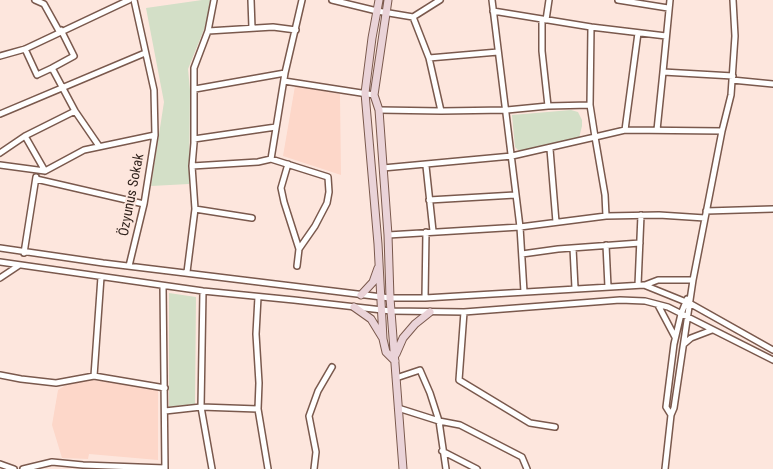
<!DOCTYPE html>
<html>
<head>
<meta charset="utf-8">
<style>
  body { margin:0 }
  canvas { display:block; background:#fde6dd }
</style>
</head>
<body>
<canvas width="773" height="469"></canvas>
<script>
const ctx = document.querySelector('canvas').getContext('2d');
ctx.lineJoin = 'round';
function fill(path, color) {
  ctx.fillStyle = color;
  ctx.fill(path, 'evenodd');
}
function poly(rows) {
  const path = new Path2D();
  for (const r of rows) {
    path.moveTo(r[0], r[1]);
    for (let i = 2; i < r.length; i += 2) path.lineTo(r[i], r[i + 1]);
  }
  return path;
}
function trace(path, color, width, dash) {
  ctx.strokeStyle = color;
  ctx.lineWidth = width;
  ctx.lineCap = dash ? 'butt' : 'round';
  ctx.setLineDash(dash || []);
  ctx.stroke(path);
}
function drawText(font, color, halo, rows, align = 'center') {
  ctx.font = font + ' "Roboto Condensed",sans-serif';
  ctx.lineWidth = 4;
  ctx.setLineDash([]);
  ctx.textBaseline = 'middle';
  ctx.strokeStyle = halo;
  ctx.fillStyle = color;
  for (const [text, x, y, turn = 0] of rows) {
    ctx.save();
    ctx.translate(x, y);
    ctx.rotate((+turn || 0) * Math.PI / 180);
    ctx.textAlign = isNaN(turn) ? turn : align;
    if (halo) ctx.strokeText(text, 0, 0);
    ctx.fillText(text, 0, 0);
    ctx.restore();
  }
}
fill(poly([
  [295,86,340,94,341,175,283,156],
  [87,379,158,390,158,460,89,454,88,459,62,458,52,425,58,390,64,386]
]), '#fdd7c9');
fill(poly([
  [202,0,210,0,207,22,188,69,190,90,189,184,151,186,164,102,146,8],
  [571,110,578,112,582,120,582,126,579,138,519,151,515,147,512,115],
  [169,293,196,297,195,404,169,407]
]), '#d3dfc7');
const street = poly([
  [35,0,44,4,59,31],
  [251,0,252,28],
  [332,0,377,11,413,17,440,0],
  [492,0,520,227,524,292],
  [618,0,668,8],
  [493,11,591,27],
  [413,17,429,58,441,111,507,110,548,106,590,105],
  [542,19,542,51,548,106],
  [546,20,549,0],
  [208,31,273,27,296,30],
  [666,36,591,27,590,105,595,137,625,130,722,131],
  [25,49,37,75,52,68,74,56,61,30],
  [0,56,25,49,129,0],
  [429,58,498,52],
  [52,68,75,111,99,146],
  [663,72,670,0],
  [732,80,773,84],
  [284,81,374,95],
  [195,89,285,73],
  [379,110,441,111],
  [0,114,145,53],
  [625,130,638,33],
  [657,130,663,72,733,76],
  [25,136,45,171],
  [194,139,276,127],
  [550,149,556,222],
  [0,153,25,136,75,111],
  [271,159,285,73,302,0],
  [288,164,281,188,284,202,299,249],
  [0,165,45,171,84,150,155,135],
  [192,166,258,162,271,159,328,177,329,192,327,203,315,226,299,249,297,266],
  [426,166,433,231],
  [383,168,512,156,595,137,605,195,606,216],
  [36,179,144,204],
  [429,200,515,195],
  [195,209,252,218],
  [706,211,773,209],
  [388,235,520,227,606,216,659,215,705,218],
  [606,245,608,287],
  [0,248,103,263,390,298,425,298,644,285,691,304,773,350],
  [573,248,575,288],
  [24,253,36,177],
  [522,254,558,249,640,243],
  [0,262,203,291,294,300,391,311,464,312,620,300,645,301,668,307,773,360],
  [129,266,144,204,155,135,154,90,134,0],
  [187,272,195,209,192,166,194,143,194,68,208,31,214,0],
  [0,278,18,266],
  [638,285,641,215],
  [645,285,658,280,693,280,722,131,731,95,735,36,733,0],
  [163,286,165,469],
  [258,297,256,334,259,383,258,409,268,469],
  [425,298,426,232],
  [658,305,675,337],
  [464,312,459,380,530,423,555,427],
  [684,344,691,338,712,330],
  [0,375,21,379,56,383,94,376,165,388],
  [94,376,101,277],
  [396,378,420,370,430,393,439,421,446,469],
  [398,408,439,421,460,425,522,457,527,469],
  [165,411,201,407,203,291],
  [671,415,666,407,674,344,681,314,687,299],
  [442,451,477,469],
  [0,464,14,469],
  [23,469,52,462,83,465,165,468],
  [212,469,201,407,258,409],
  [314,469,316,452,309,416,318,391,332,367],
  [665,469,671,415,674,408,693,280]
]);
const secondary = poly([
  [379,0,372,38,365,93,378,244,383,339,386,352,395,361],
  [388,0,374,95,379,110,388,235,390,298,403,469],
  [361,295,373,282,378,268],
  [354,307,371,319,382,337],
  [396,354,403,338,415,324,430,312]
]);
trace(street, '#7a594d', 8);
trace(secondary, '#7a594d', 9);
trace(street, '#fff', 5);
trace(secondary, '#ead3d8', 7);
drawText('14px', '#30221c', '#fde6dd', [
  ["Özyunus Sokak",132,195,-79]
]);
</script>
</body>
</html>
